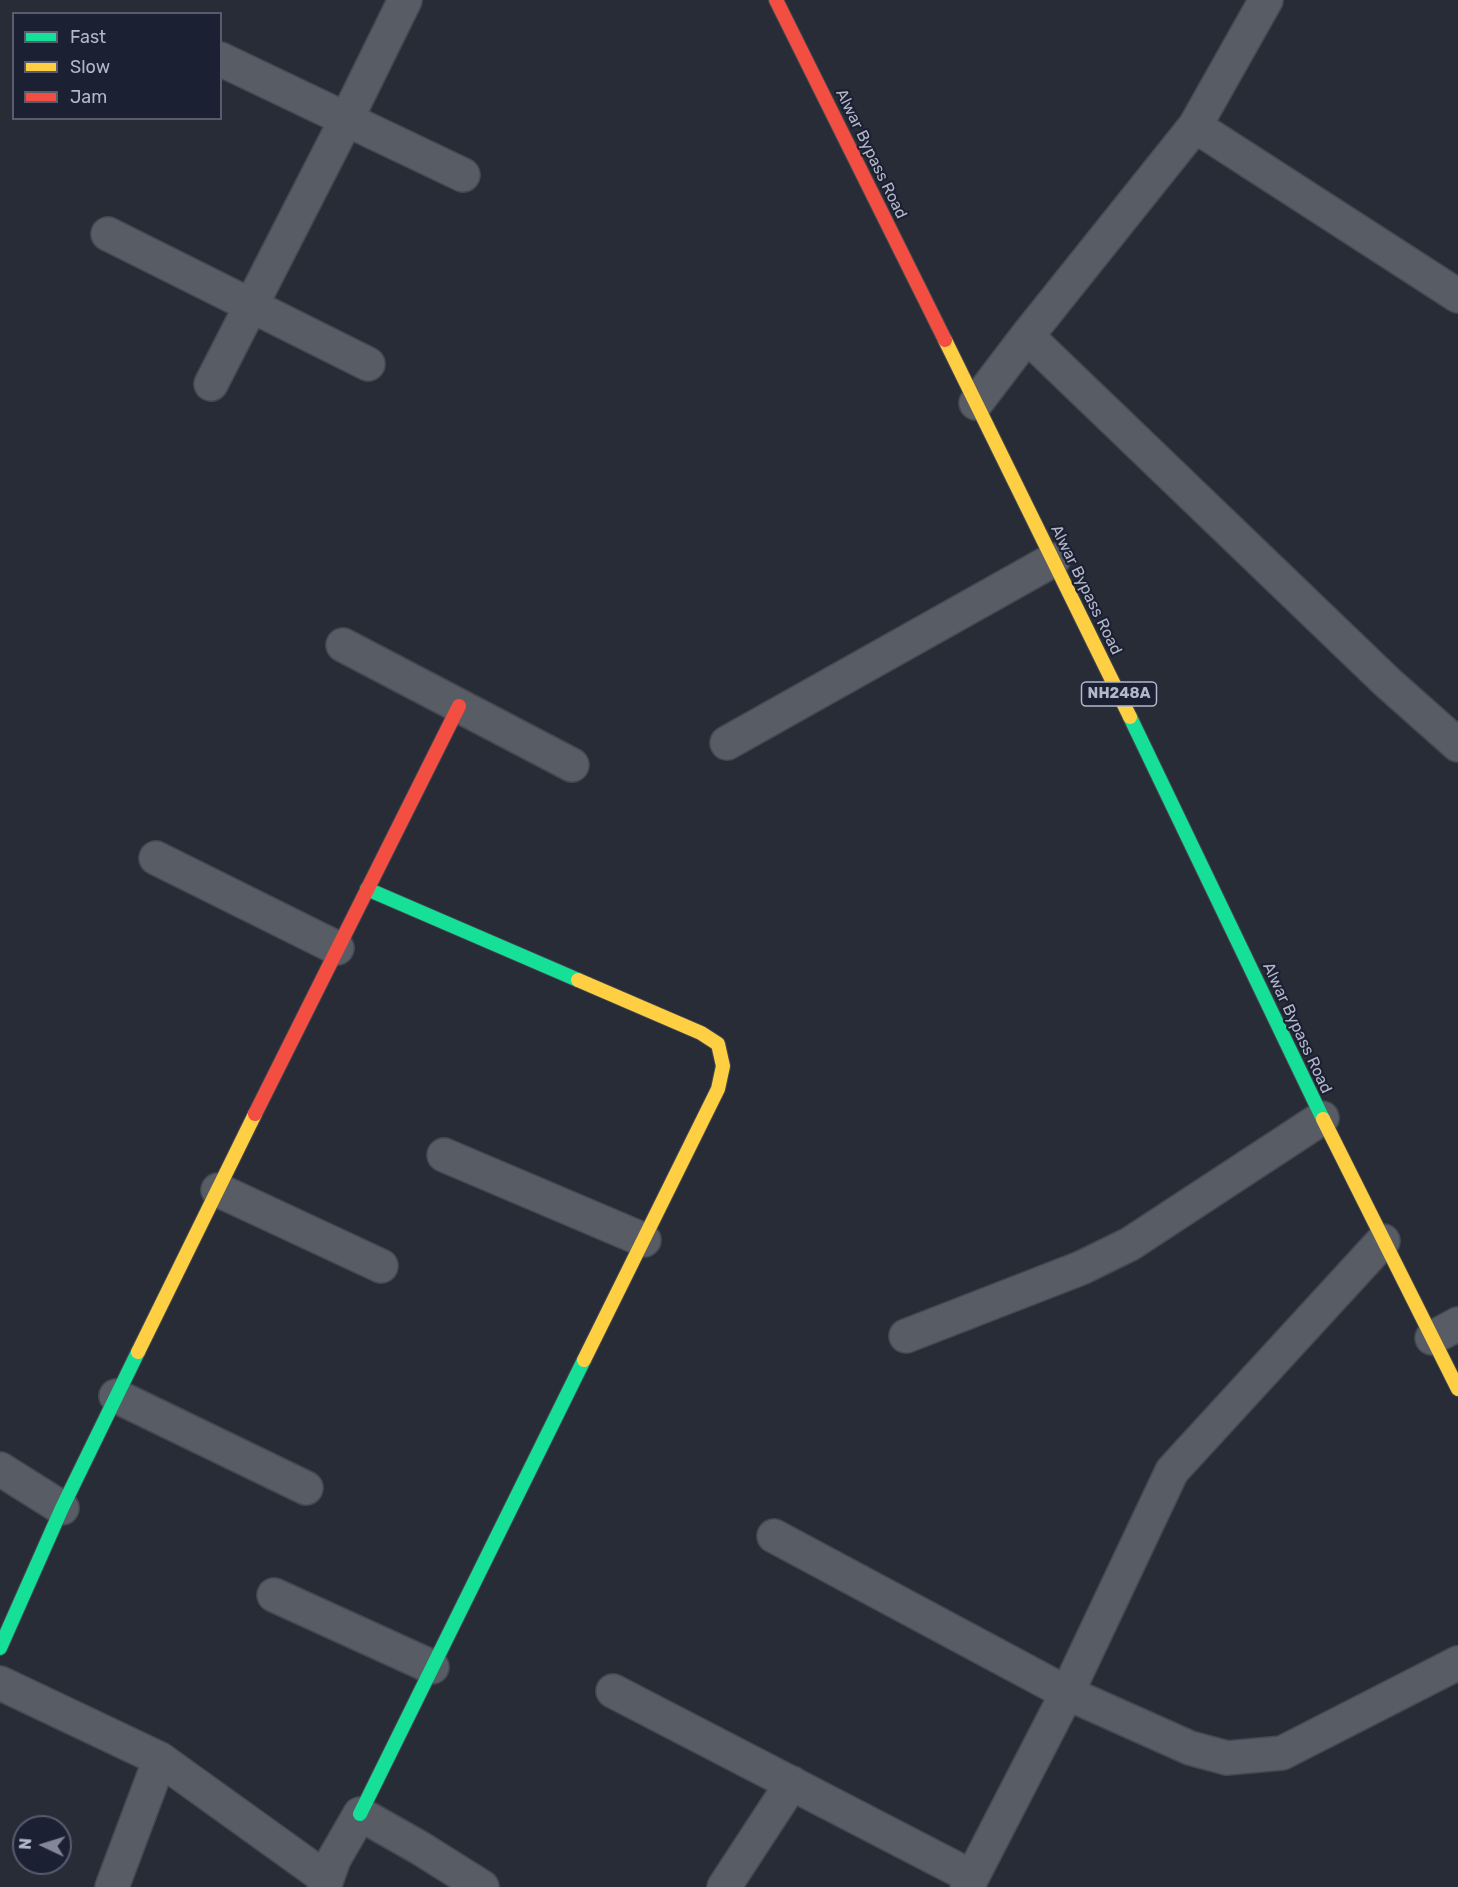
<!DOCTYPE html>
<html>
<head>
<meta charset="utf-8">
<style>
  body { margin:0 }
  #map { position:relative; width:1458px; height:1887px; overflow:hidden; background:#282c37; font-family:Rubik,sans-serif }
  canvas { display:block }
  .legend { position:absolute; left:12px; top:12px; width:210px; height:108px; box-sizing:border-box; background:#1b2132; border:2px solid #575d6e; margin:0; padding:8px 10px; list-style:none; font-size:18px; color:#b2b7c9 }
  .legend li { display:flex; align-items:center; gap:12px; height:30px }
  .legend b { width:30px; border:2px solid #575d6e }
  .north { position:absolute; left:12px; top:1815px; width:60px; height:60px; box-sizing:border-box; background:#1b2132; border:2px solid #575d6e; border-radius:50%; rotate:274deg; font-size:16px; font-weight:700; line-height:24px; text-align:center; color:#b2b7c9 }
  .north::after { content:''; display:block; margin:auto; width:21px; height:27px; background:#828696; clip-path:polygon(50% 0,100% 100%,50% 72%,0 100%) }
</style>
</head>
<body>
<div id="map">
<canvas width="1458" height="1887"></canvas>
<ul class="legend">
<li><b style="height:8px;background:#16e098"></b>Fast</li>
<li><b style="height:8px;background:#ffcf43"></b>Slow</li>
<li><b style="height:8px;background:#f24e42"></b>Jam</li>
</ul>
<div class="north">N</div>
</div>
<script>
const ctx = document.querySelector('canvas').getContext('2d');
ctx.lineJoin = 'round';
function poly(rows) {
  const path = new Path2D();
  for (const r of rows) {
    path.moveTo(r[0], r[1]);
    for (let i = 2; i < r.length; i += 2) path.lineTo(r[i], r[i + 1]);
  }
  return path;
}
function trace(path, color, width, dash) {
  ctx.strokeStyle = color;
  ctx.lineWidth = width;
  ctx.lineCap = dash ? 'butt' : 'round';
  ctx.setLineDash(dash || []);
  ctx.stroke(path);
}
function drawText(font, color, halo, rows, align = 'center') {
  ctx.font = font + ' Rubik,sans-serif';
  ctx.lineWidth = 4.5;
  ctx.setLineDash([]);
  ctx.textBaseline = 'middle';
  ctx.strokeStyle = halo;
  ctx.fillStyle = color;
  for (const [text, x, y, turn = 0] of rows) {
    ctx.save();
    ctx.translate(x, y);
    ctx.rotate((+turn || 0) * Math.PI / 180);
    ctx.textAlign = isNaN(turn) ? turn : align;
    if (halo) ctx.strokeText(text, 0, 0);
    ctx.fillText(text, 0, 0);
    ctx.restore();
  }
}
const street = poly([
  [220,59,463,175],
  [1195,126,1266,0],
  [108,234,368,364],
  [1027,336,1387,682,1458,745],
  [211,384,347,118,405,0],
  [976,403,1027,336,1195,126,1458,296],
  [343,645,572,765],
  [727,743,1053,560],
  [156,858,337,948],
  [444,1155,644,1240],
  [218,1190,381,1266],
  [906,1336,1081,1268,1130,1244,1322,1118],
  [1432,1338,1458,1324],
  [116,1396,306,1488],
  [0,1469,62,1508],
  [774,1536,1067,1693,1190,1748,1227,1758,1282,1753,1458,1663],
  [274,1595,432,1667],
  [0,1683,160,1759,327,1879],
  [613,1691,972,1877],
  [112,1887,160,1759],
  [324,1887,334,1859,360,1814,420,1848,482,1887],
  [724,1887,792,1783],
  [967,1887,1067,1693,1172,1471,1383,1241]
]);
const fast = poly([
  [1130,717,1323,1119],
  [367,889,578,980],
  [0,1648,62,1508,138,1352],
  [360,1814,584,1360]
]);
const slow = poly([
  [945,340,1130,717],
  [578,980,701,1033,718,1044,723,1066,718,1089,584,1360],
  [1323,1119,1458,1389],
  [138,1352,255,1114]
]);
const jam = poly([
  [776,0,945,340],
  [255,1114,459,706]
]);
trace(street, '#444850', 36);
trace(fast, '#444850', 16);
trace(slow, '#444850', 16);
trace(jam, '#444850', 16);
trace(street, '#585c65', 33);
trace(fast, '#16e098', 14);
trace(slow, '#ffcf43', 14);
trace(jam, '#f24e42', 14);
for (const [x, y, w] of [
  [1119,694,75]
]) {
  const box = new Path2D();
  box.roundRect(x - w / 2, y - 12, w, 24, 4.5);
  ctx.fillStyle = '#1b2132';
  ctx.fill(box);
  trace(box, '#b2b7c9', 1.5);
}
drawText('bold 15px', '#b2b7c9', null, [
  ["NH248A",1119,694]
]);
drawText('16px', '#b2b7c9', '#1b2132', [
  ["Alwar Bypass Road",871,154,64],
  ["Alwar Bypass Road",1086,590,64],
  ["Alwar Bypass Road",1297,1028,65]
]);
</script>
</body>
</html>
